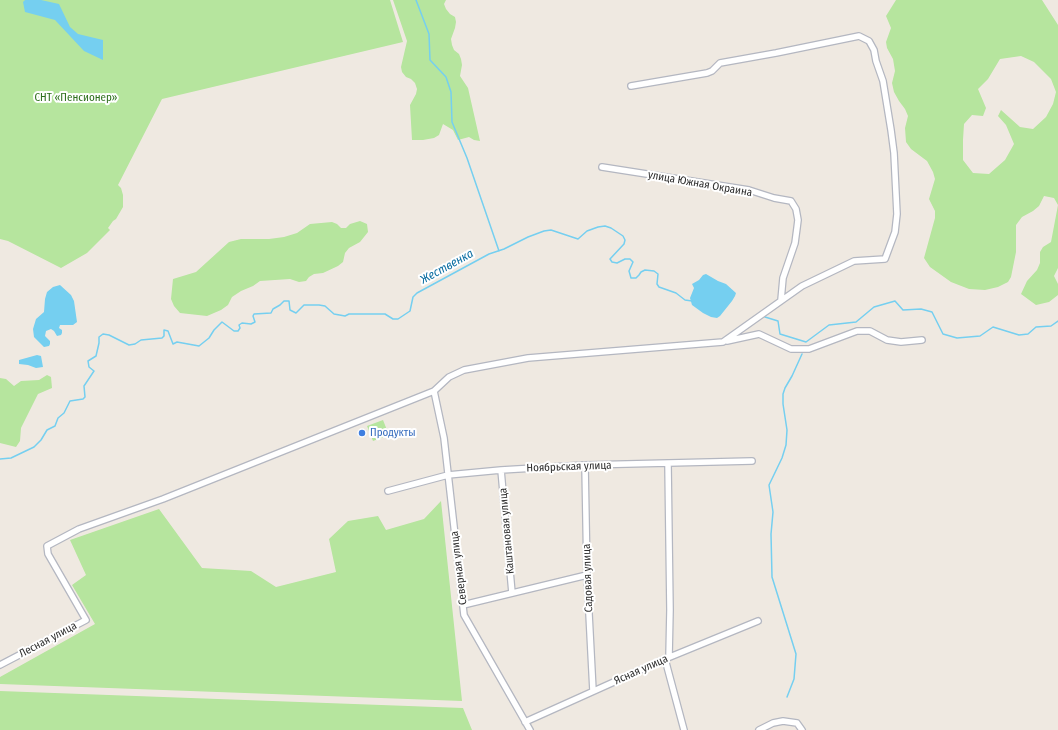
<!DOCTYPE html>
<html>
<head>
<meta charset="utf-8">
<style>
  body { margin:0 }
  canvas { display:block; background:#efe9e1 }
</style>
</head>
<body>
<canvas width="1058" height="730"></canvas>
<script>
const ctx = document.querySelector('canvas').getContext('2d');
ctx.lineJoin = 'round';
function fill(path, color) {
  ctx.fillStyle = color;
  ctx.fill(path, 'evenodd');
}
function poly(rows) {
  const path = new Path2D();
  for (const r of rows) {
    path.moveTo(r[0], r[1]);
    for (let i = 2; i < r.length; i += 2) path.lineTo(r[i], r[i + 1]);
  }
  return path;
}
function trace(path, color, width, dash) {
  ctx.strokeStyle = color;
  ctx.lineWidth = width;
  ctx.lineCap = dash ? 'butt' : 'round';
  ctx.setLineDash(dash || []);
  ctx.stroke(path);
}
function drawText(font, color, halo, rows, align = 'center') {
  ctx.font = font + ' "Fira Sans Condensed",sans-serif';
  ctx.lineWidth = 4;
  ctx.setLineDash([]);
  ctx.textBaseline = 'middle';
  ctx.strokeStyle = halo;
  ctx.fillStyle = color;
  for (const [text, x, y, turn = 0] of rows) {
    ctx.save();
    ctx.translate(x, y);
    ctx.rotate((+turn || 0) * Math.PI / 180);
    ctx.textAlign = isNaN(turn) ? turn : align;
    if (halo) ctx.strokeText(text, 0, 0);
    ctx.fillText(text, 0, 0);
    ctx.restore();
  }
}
fill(poly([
  [0,0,390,0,403,42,162,99,118,185,121,188,123,195,123,207,116,219,113,221,108,228,110,230,87,253,61,268,8,241,0,239],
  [393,0,446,0,444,4,446,9,450,14,455,17,456,22,455,28,451,39,452,45,454,50,459,54,461,59,462,65,460,76,468,88,480,141,474,140,469,137,458,140,453,130,443,124,439,135,434,138,423,140,412,140,410,105,416,94,417,89,415,83,411,79,406,77,402,72,401,67,407,41],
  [896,0,1042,0,1058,25,1058,205,1054,198,1044,196,1039,206,1033,211,1022,217,1016,225,1016,252,1011,277,1008,282,998,287,985,290,969,289,951,282,930,267,924,258,935,218,935,211,929,199,935,179,933,172,927,161,911,149,906,142,905,128,908,116,905,109,899,101,894,92,892,83,895,71,893,59,887,48,886,42,891,28,886,16],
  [1021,56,1034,62,1051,79,1056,92,1053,104,1046,117,1033,129,1020,127,1001,110,998,116,1006,125,1014,144,1005,160,989,174,973,173,963,160,963,140,964,124,972,115,983,116,986,108,978,89,988,79,1000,59],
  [1058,205,1058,268,1054,276,1058,284,1058,295,1049,302,1036,305,1021,294,1027,281,1037,270,1040,263,1040,252,1043,247,1051,242],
  [360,221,367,224,368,232,360,242,349,248,345,253,343,262,338,266,323,273,314,274,309,277,306,281,299,282,290,279,260,281,253,286,241,291,232,297,228,305,221,310,207,316,180,313,174,306,171,299,173,279,196,272,229,242,241,239,269,239,284,237,297,233,310,224,332,222,337,224,341,228,346,228,350,224],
  [47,375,51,377,52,388,38,394,21,428,20,441,16,447,0,443,0,378,6,379,14,386,21,381,39,380],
  [383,420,389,435,373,441,367,426],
  [441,501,462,701,0,684,0,677,95,624,72,585,86,575,70,540,159,509,202,568,251,571,276,587,336,572,329,539,348,521,378,516,386,530,424,519],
  [0,691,463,708,472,730,0,730]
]), '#b6e59e');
fill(poly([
  [25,0,41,0,59,4,70,27,78,34,103,40,103,60,84,51,55,20,25,12,23,2],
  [706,274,718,281,726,284,736,293,735,296,732,301,720,316,717,318,711,317,703,313,692,305,690,298,694,288,692,284,699,280,703,275],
  [60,285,71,295,74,301,77,322,73,325,60,325,59,328,62,330,62,333,61,335,57,336,54,331,51,329,46,331,45,336,50,341,50,344,49,346,44,347,34,337,33,329,36,319,44,312,45,299,47,292,53,287],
  [37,355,41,356,43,367,36,368,28,365,19,364,19,360]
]), '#75cff0');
trace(poly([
  [416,0,429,34,430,60,446,77,451,92,452,122,467,158,499,251],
  [765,317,778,321,780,334,806,342,829,325,856,322,874,307,895,301,903,310,921,309,932,312,943,334,957,338,980,336,993,327,1019,335,1028,334,1036,327,1051,326,1058,321],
  [0,459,11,458,34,447,41,440,47,430,55,426,58,418,64,413,70,401,83,399,85,397,84,386,94,371,89,367,88,361,96,356,99,343,99,337,103,334,109,335,129,345,135,344,141,340,162,338,164,336,164,330,168,331,173,344,177,342,199,346,209,338,214,330,222,322,234,331,238,331,240,328,239,325,242,323,251,324,255,322,253,316,254,314,271,313,273,309,280,305,284,301,289,301,290,310,296,313,304,305,319,305,325,306,334,314,345,316,349,314,385,314,393,319,398,319,410,311,413,297,417,293,489,254,504,249,528,237,544,231,551,230,578,239,587,231,598,227,605,226,611,228,623,236,625,240,624,244,610,259,612,262,617,263,625,259,630,259,633,262,629,271,631,278,636,278,639,275,641,272,645,270,654,271,658,274,657,284,659,287,676,293,685,300,692,301],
  [787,697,794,679,796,654,772,577,771,534,773,512,769,485,782,458,786,445,787,430,783,404,783,394,785,388,792,376,802,354]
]), '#75cff0', 1.5);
const street = poly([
  [602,167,749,190,774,198,791,201,796,209,798,220,797,228,795,243,783,278,781,300],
  [727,341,759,334,791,349,809,349,857,331,870,331,887,340,901,342,922,340],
  [434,391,444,438,464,615,530,730],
  [668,464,670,610,669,657],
  [585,465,587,575,593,691],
  [501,470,512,593],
  [388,491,448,475,501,470,585,465,752,461],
  [463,605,587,575],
  [665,659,684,730],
  [0,665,86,620,48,554,47,546,79,529,163,499,434,391,449,377,464,370,528,358,723,342,802,286,854,261,885,259,895,232,897,214,894,153,891,130,883,81,876,61,874,50,869,41,859,36,776,53,720,63,712,71,707,73,631,86],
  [525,722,665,659,758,621],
  [759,730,773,723,783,721,797,723,802,730]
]);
trace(street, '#b4b7c1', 8);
trace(street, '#fff', 5.5);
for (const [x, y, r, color] of [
  [362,433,4,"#3f7fe0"]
]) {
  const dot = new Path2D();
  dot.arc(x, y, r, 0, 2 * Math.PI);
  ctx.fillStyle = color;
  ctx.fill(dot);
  trace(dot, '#fff', 1.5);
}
drawText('11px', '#2c6e1b', '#fff', [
  ["СНТ «Пенсионер»",76,98]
]);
drawText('11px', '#2e2e2e', '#fff', [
  ["улица Южная Окраина",700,184,10],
  ["Ноябрьская улица",569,467,-2],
  ["Каштановая улица",507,531,-95],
  ["Северная улица",459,568,-97],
  ["Садовая улица",588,578,-92],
  ["Лесная улица",48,640,-28],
  ["Ясная улица",641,670,-24]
]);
drawText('11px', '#366cbe', '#fff', [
  ["Продукты",370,433]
], 'left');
drawText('italic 12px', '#0d6fa3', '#fff', [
  ["Жественка",447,267,-29]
]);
</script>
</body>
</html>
